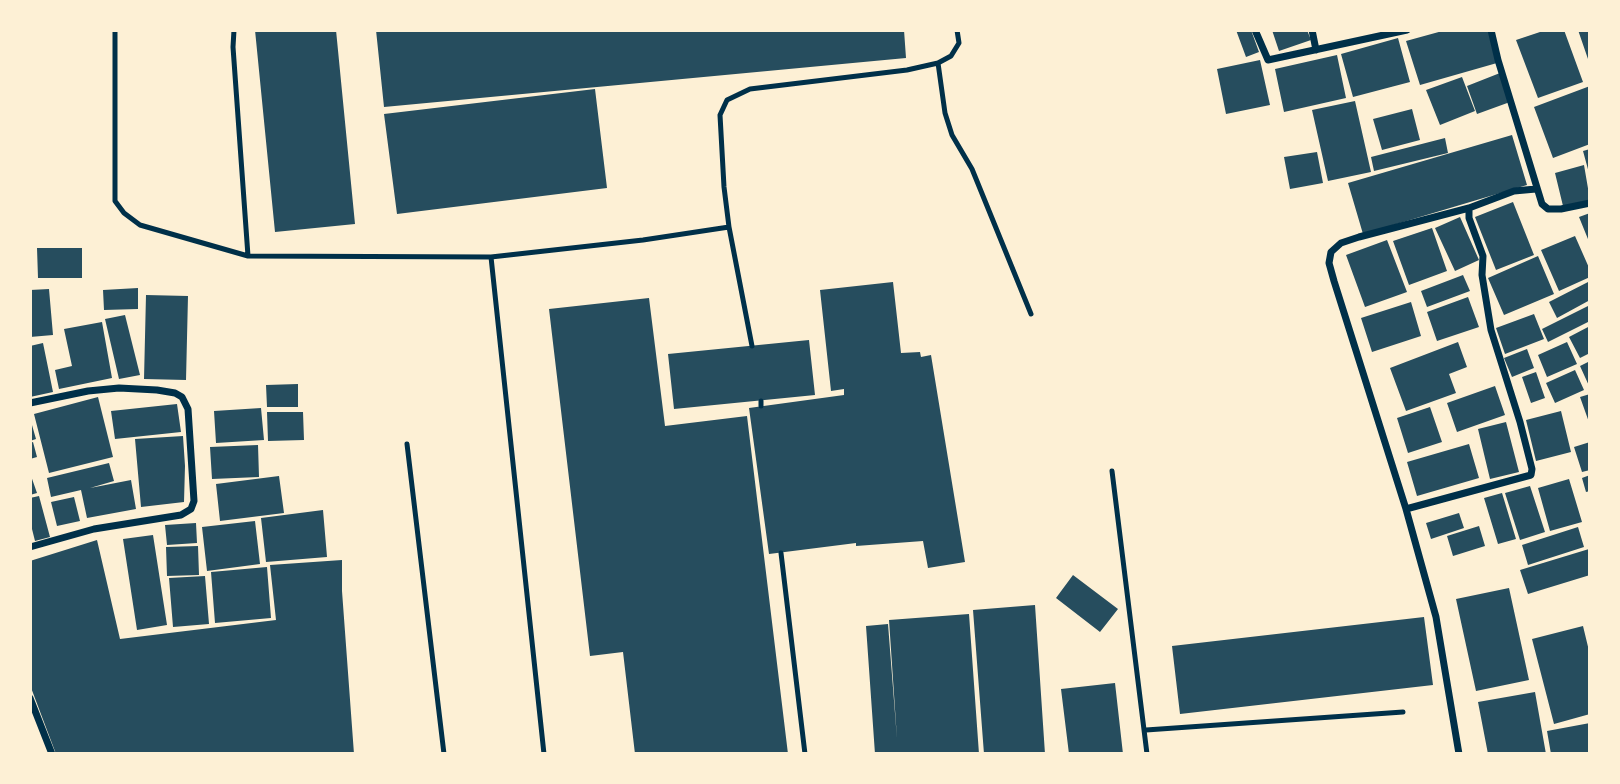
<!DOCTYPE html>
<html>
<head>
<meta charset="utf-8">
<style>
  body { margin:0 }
  #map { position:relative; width:1620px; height:784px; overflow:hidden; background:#fdf0d5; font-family:"Zilla Slab",serif }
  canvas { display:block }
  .frame { position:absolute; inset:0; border:32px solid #fdf0d5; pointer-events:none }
</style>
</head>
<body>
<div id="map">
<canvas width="1620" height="784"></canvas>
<div class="frame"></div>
</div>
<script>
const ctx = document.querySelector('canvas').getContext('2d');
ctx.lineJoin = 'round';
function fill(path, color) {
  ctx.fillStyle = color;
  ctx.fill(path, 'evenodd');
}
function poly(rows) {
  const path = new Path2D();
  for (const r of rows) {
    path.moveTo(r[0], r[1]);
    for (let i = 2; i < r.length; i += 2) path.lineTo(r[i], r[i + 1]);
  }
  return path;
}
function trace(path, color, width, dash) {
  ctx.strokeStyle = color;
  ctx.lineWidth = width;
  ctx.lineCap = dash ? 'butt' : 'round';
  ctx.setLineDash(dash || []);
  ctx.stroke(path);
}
fill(poly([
  [255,30,336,30,355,224,275,232],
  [376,30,904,30,906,58,384,107],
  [1236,30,1251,30,1259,52,1246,57],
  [1272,30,1307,30,1311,40,1279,51],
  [1446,30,1488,30,1497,63,1420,85,1406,41],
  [1546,30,1564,30,1583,82,1538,98,1516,40],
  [1578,30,1590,30,1590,58,1588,59],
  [1398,38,1410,82,1353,97,1341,54],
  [1337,55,1346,98,1284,112,1275,69],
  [1260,60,1270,105,1226,114,1217,69],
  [1500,73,1510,102,1477,114,1467,86],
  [1462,77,1475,111,1440,125,1426,90],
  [1590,86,1590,144,1553,158,1534,107],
  [595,89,607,188,397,214,384,114],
  [1355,101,1371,172,1328,181,1312,110],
  [1412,109,1420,140,1382,150,1373,119],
  [1512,135,1527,185,1363,234,1348,183],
  [1445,138,1448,153,1374,171,1371,157],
  [1590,149,1590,173,1589,173,1583,151],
  [1317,152,1323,183,1290,189,1284,157],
  [1584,165,1590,200,1563,206,1555,173],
  [1513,202,1534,255,1496,270,1475,217],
  [1590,213,1590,244,1579,217],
  [1460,217,1479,260,1455,271,1435,228],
  [1432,228,1447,271,1409,285,1393,241],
  [1575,236,1590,270,1590,277,1559,291,1541,250],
  [1387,240,1407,292,1365,307,1346,255],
  [37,248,82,248,82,278,38,278],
  [1538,256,1554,294,1504,315,1488,278],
  [1463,275,1470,291,1427,307,1421,291],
  [1590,281,1590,300,1557,318,1549,302],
  [893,282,901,353,920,352,921,357,931,355,965,562,928,568,923,541,856,546,856,543,769,554,749,408,844,395,844,389,831,391,820,290],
  [138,288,138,309,104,310,103,290],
  [49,289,53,335,30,337,30,290],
  [146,295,188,296,186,380,144,379],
  [1468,297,1479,327,1437,341,1427,312],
  [649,298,665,426,747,416,788,754,635,754,623,652,590,656,549,309],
  [1411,302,1421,336,1372,352,1361,318],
  [1590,305,1590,321,1548,342,1542,329],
  [1534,314,1544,339,1505,354,1496,328],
  [125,315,140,375,119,379,105,319],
  [102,322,112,378,59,389,55,370,72,366,64,329],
  [1590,326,1590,353,1580,358,1569,337],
  [809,340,815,395,674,409,668,354],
  [1458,342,1467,367,1449,374,1456,393,1406,411,1390,368],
  [1567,342,1577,364,1547,377,1538,355],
  [43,343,53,392,30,397,30,346],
  [1527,349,1534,368,1512,377,1504,358],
  [1590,361,1590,388,1580,366],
  [1575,370,1584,390,1555,403,1546,383],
  [1536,372,1545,398,1531,403,1522,377],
  [298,384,298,407,267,407,266,385],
  [1495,386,1505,415,1457,432,1447,403],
  [1590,394,1590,425,1580,397],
  [98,397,113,457,49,473,34,414],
  [177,404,181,432,115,439,111,411],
  [1430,407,1442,442,1408,453,1397,418],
  [261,408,264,440,216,443,214,411],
  [1561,411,1571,452,1536,461,1526,420],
  [267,412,303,412,304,440,268,441],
  [30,418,36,439,30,441],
  [1506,422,1519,472,1490,479,1478,429],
  [183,436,185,466,184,502,141,507,135,439],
  [33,442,37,457,30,459,30,443],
  [1590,442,1590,470,1582,472,1574,447],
  [1469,444,1479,478,1417,496,1407,462],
  [258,445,259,477,212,479,210,447],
  [109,463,114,481,90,488,131,480,136,509,87,518,81,490,51,497,47,478],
  [30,473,37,493,30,495],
  [1590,475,1590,491,1586,492,1582,478],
  [279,476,284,513,220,521,216,484],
  [1569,479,1582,522,1550,531,1538,488],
  [1530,486,1545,532,1520,540,1505,493],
  [1502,493,1516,539,1498,544,1484,498],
  [39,496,50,537,35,541,30,521,30,498],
  [74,497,80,521,57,526,51,502],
  [323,510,327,557,266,562,261,518],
  [1459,513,1464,528,1431,539,1426,523],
  [255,521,260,564,207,571,202,527],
  [196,523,197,543,167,545,165,525],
  [1479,526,1485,546,1453,556,1447,536],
  [1578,527,1584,547,1528,565,1522,545],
  [153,535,167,625,137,630,123,539],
  [97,540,120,639,276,620,270,565,342,560,342,591,354,754,56,754,30,685,30,561],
  [198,546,199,575,167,576,166,547],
  [1589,549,1590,575,1528,594,1520,570],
  [267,567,271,618,215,623,211,572],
  [1073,575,1118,609,1100,632,1056,598],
  [205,576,209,624,173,627,169,578],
  [1509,588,1529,680,1476,691,1456,599],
  [1035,605,1045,754,984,754,973,610],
  [969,614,979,754,875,754,866,626,888,624,897,739,889,620],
  [1424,617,1433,685,1180,714,1172,646],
  [1583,626,1590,655,1590,714,1554,724,1532,639],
  [1115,683,1123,754,1069,754,1061,689],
  [1535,692,1546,754,1488,754,1478,702],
  [1590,723,1590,754,1551,754,1547,731]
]), '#264d5e');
trace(poly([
  [115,30,115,201,124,213,140,225,248,256,491,257,643,240,729,227,724,187,720,115,727,100,750,89,907,70,938,63,951,56,959,43,957,30],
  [234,30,233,47,248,256],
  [938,63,945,113,952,135,972,169,1031,314],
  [729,227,752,346],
  [491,257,544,754],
  [761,401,761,406],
  [407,444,444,754],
  [1112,471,1147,754],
  [781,553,805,754],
  [1146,730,1403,712]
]), '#003049', 5);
trace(poly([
  [1255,30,1268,60,1407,30],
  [1312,30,1316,50],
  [1491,30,1498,60,1542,204,1548,209,1561,209,1590,203],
  [30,403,88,391,119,388,157,390,175,393,182,397,188,409,194,501,191,509,181,515,94,529,30,547],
  [1406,509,1334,281,1329,263,1331,252,1341,243,1359,237,1469,208],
  [30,698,52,754],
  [1459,754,1436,617,1406,509,1531,475,1532,469,1520,422,1491,330,1482,275,1483,256,1469,218,1469,208,1514,191,1536,189]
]), '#003049', 7);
</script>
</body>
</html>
